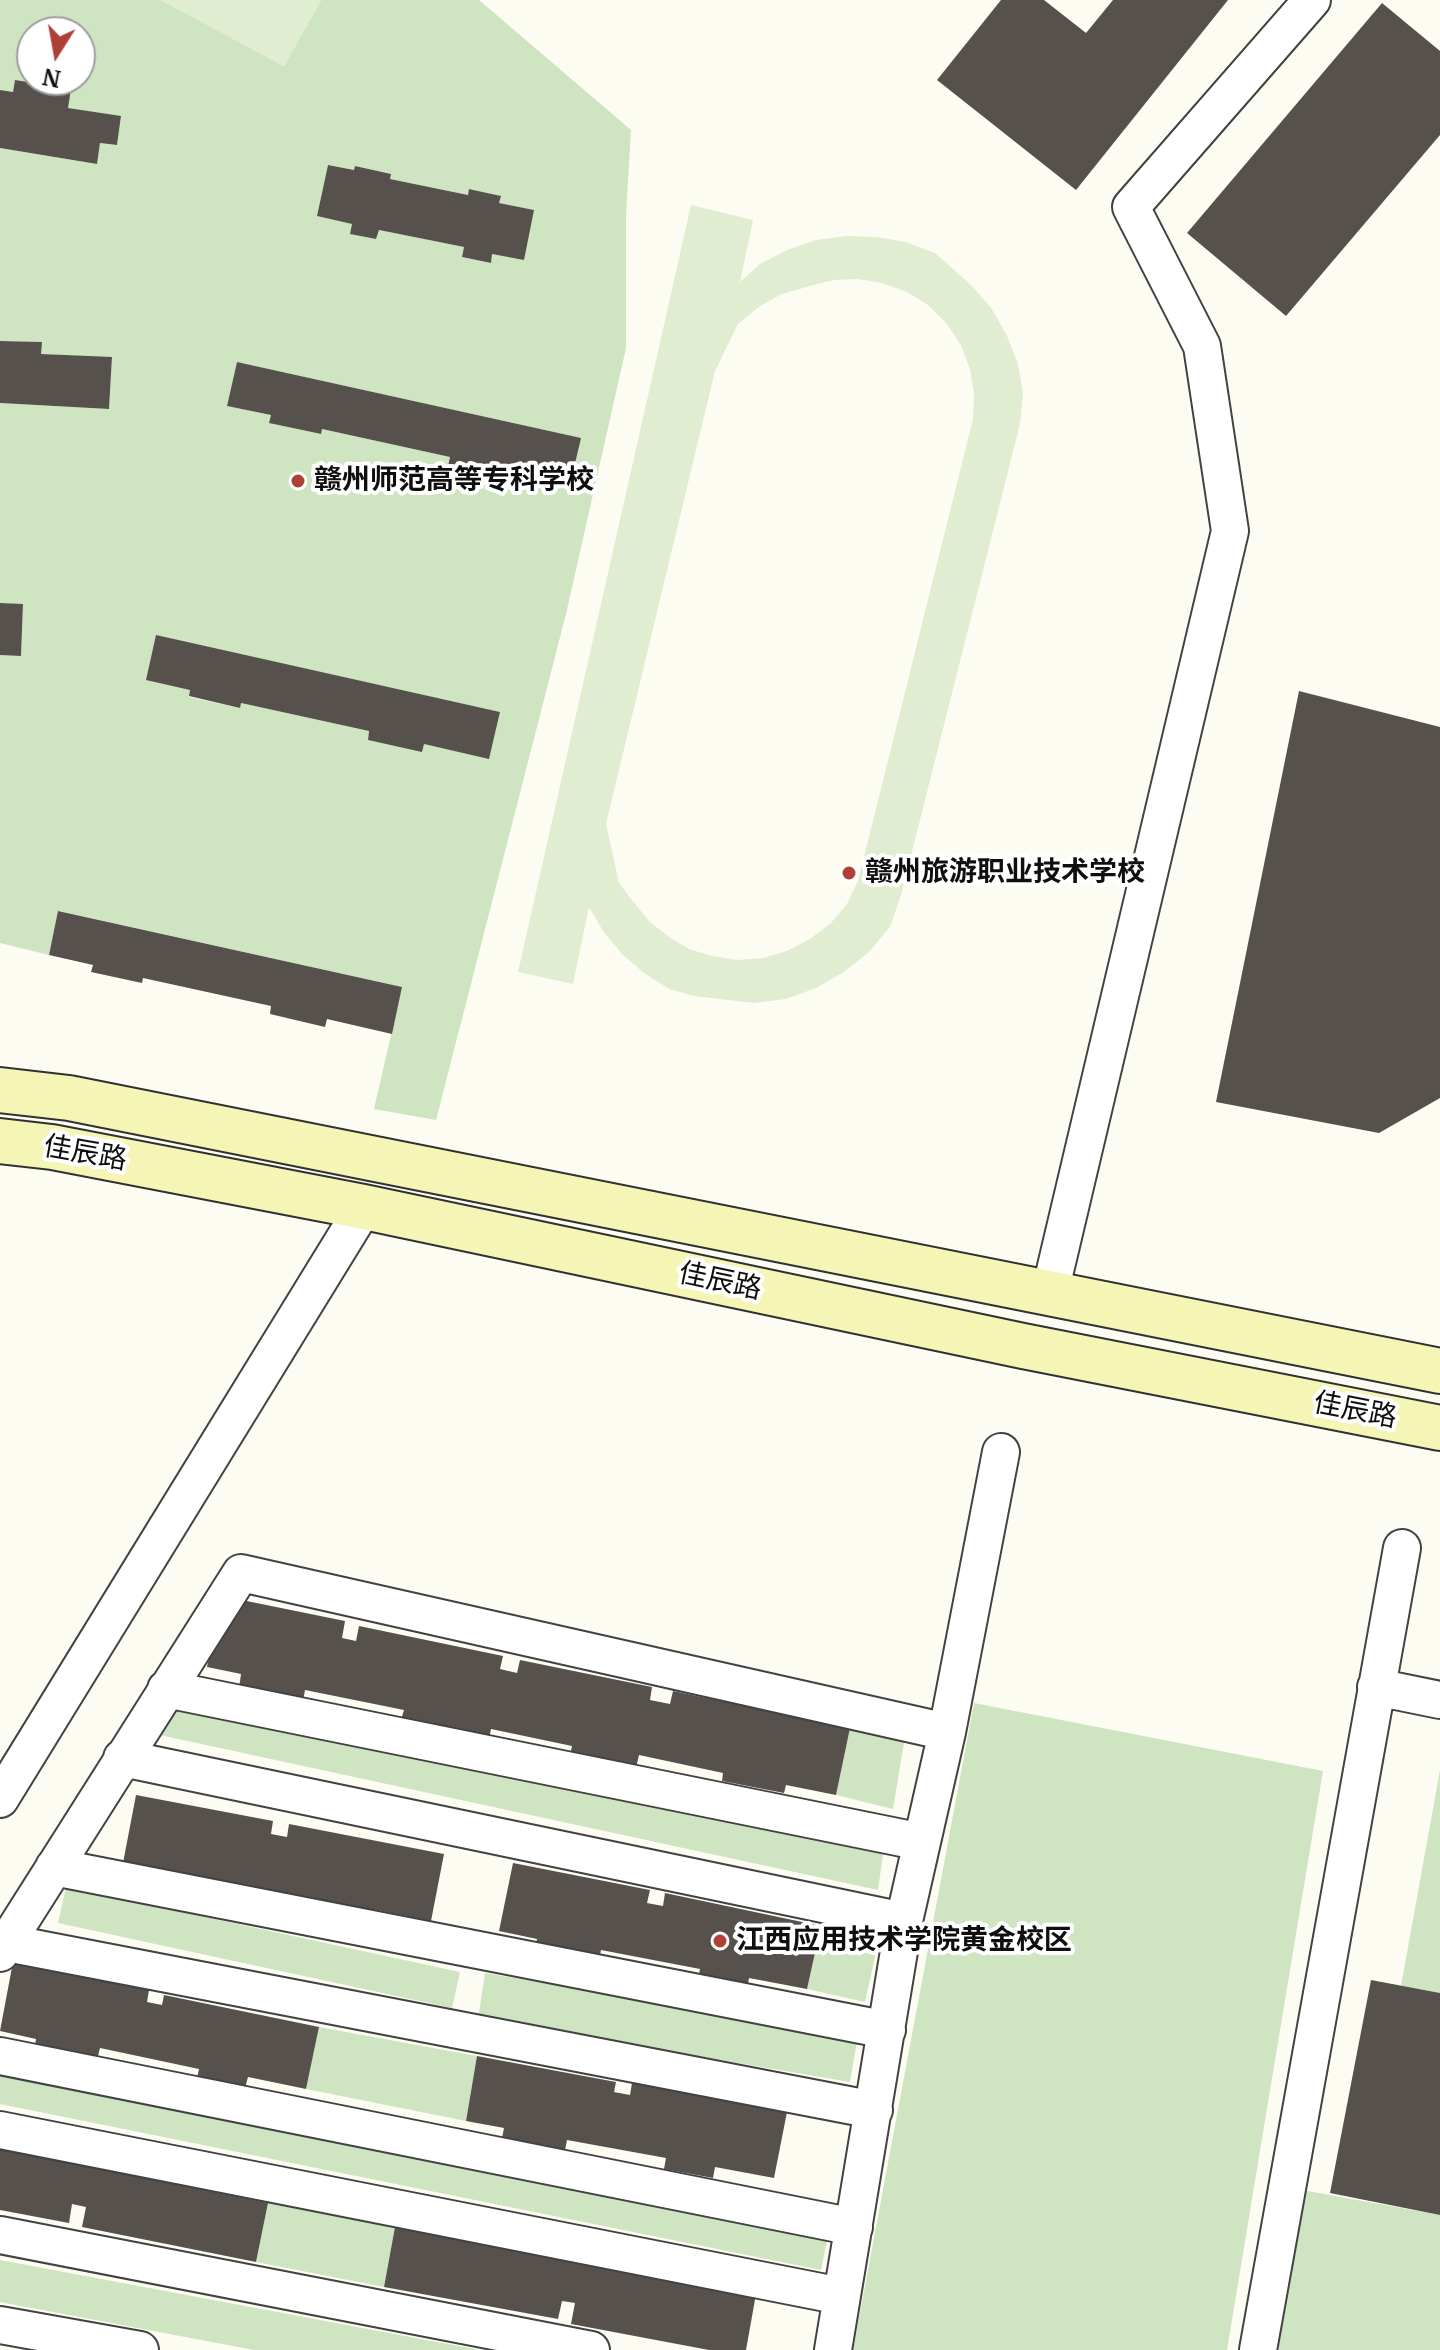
<!DOCTYPE html>
<html>
<head>
<meta charset="utf-8">
<style>
  body { margin:0 }
  #map { position:relative; width:1440px; height:2350px; overflow:hidden; background:#fdfcf3; font-family:Merriweather,serif }
  canvas { display:block }
  .north { position:absolute; left:16px; top:16px; width:80px; height:80px; box-sizing:border-box; background:#fff; border:2px solid #9f9f9f; border-radius:50%; rotate:191deg; font-size:22px; font-weight:700; line-height:32px; text-align:center; color:#0f0f0f }
  .north::after { content:''; display:block; margin:auto; width:28px; height:36px; background:#ae4038; clip-path:polygon(50% 0,100% 100%,50% 72%,0 100%) }
</style>
</head>
<body>
<div id="map">
<canvas width="1440" height="2350"></canvas>
<div class="north">N</div>
</div>
<script>
const ctx = document.querySelector('canvas').getContext('2d');
ctx.lineJoin = 'round';
function fill(path, color) {
  ctx.fillStyle = color;
  ctx.fill(path, 'evenodd');
}
function poly(rows) {
  const path = new Path2D();
  for (const r of rows) {
    path.moveTo(r[0], r[1]);
    for (let i = 2; i < r.length; i += 2) path.lineTo(r[i], r[i + 1]);
  }
  return path;
}
function trace(path, color, width, dash) {
  ctx.strokeStyle = color;
  ctx.lineWidth = width;
  ctx.lineCap = dash ? 'butt' : 'round';
  ctx.setLineDash(dash || []);
  ctx.stroke(path);
}
function drawText(font, color, halo, rows, align = 'center') {
  ctx.font = font + ' Merriweather,"Noto Sans SC",serif';
  ctx.lineWidth = 8;
  ctx.setLineDash([]);
  ctx.textBaseline = 'middle';
  ctx.strokeStyle = halo;
  ctx.fillStyle = color;
  for (const [text, x, y, turn = 0] of rows) {
    ctx.save();
    ctx.translate(x, y);
    ctx.rotate((+turn || 0) * Math.PI / 180);
    ctx.textAlign = isNaN(turn) ? turn : align;
    if (halo) ctx.strokeText(text, 0, 0);
    ctx.fillText(text, 0, 0);
    ctx.restore();
  }
}
fill(poly([
  [0,0,161,0,284,66,321,0,479,0,631,130,626,216,626,348,566,614,436,1120,374,1109,402,987,59,911,49,955,0,943,0,655,21,656,23,605,0,603,0,403,109,409,112,358,41,354,41,342,0,341,0,148,97,164,100,143,117,145,121,117,68,108,15,80,13,92,0,90],
  [32,32,80,32,80,80,32,80],
  [328,165,354,170,355,166,390,174,390,179,468,195,470,189,500,196,499,203,533,210,524,259,492,254,490,263,462,257,464,247,379,230,376,239,351,234,352,224,317,216],
  [237,362,580,438,571,485,504,470,502,478,448,465,450,457,322,429,320,434,270,423,271,415,227,406],
  [156,636,500,712,489,758,424,744,422,751,368,740,369,731,241,703,239,708,189,697,190,690],
  [974,1703,1323,1771,1227,2350,853,2350],
  [174,1705,884,1847,878,1890,155,1734],
  [850,1728,905,1737,893,1809,836,1795],
  [1440,1770,1440,1993,1401,1986],
  [66,1887,460,1972,452,2008,58,1923],
  [821,1926,879,1939,865,2002,807,1989],
  [485,1973,858,2036,850,2082,478,2019],
  [319,2027,477,2056,466,2121,306,2089],
  [0,2073,827,2241,821,2270,0,2104],
  [1302,2190,1440,2215,1440,2350,1274,2350],
  [268,2203,395,2227,384,2287,256,2262],
  [0,2260,480,2350,254,2350,0,2302]
]), '#cfe4c0');
fill(poly([
  [161,0,321,0,284,66],
  [691,205,753,220,740,282,760,264,787,250,816,240,846,236,876,237,906,242,935,253,972,286,992,309,1007,336,1018,364,1023,394,1020,424,901,895,890,927,869,952,844,972,816,988,786,999,754,1003,694,996,669,989,644,973,622,954,603,931,589,907,573,984,518,972],
  [858,279,882,283,907,292,928,305,947,324,961,345,970,369,974,394,973,419,858,881,847,904,830,924,810,939,787,951,763,958,737,960,712,956,689,949,669,937,650,922,635,904,619,883,606,824,715,371,738,324,760,306,782,294,810,286,834,280]
]), '#e0edd0');
fill(poly([
  [1001,0,1044,0,1086,33,1113,0,1228,0,1076,190,937,80],
  [1382,3,1440,51,1440,135,1286,316,1187,233],
  [15,80,71,89,68,108,121,116,117,145,100,143,97,164,0,148,0,90,13,92],
  [328,165,354,170,355,166,391,174,390,179,468,195,469,189,501,196,499,203,534,210,524,260,492,254,491,263,462,257,464,247,379,230,376,239,350,234,352,224,317,216],
  [0,341,42,342,41,354,112,357,109,409,0,403],
  [237,362,581,438,570,485,504,470,503,478,448,466,450,457,322,429,321,434,269,423,271,415,227,406],
  [0,603,23,604,21,656,0,655],
  [156,635,500,712,489,759,424,744,422,752,368,740,369,731,241,703,240,708,189,696,190,690,146,680],
  [1299,691,1440,727,1440,1098,1379,1133,1216,1102],
  [58,911,402,987,392,1034,327,1019,325,1027,270,1014,271,1006,143,978,142,983,91,972,93,965,49,955],
  [222,1596,345,1621,342,1638,356,1641,359,1626,503,1656,500,1669,517,1673,520,1660,652,1687,650,1700,670,1704,673,1691,850,1728,836,1795,786,1785,784,1793,722,1781,723,1773,639,1755,636,1768,570,1755,572,1746,491,1729,489,1739,401,1720,404,1710,305,1690,303,1701,239,1688,241,1674,207,1667],
  [136,1795,273,1821,271,1834,287,1837,289,1824,444,1854,431,1921,372,1909,370,1920,321,1910,323,1900,224,1881,222,1892,123,1863],
  [513,1863,650,1890,647,1903,663,1906,665,1893,821,1926,807,1989,749,1978,747,1989,698,1979,700,1969,601,1950,599,1960,535,1948,537,1939,499,1931],
  [13,1962,149,1990,147,2002,162,2005,164,1995,319,2027,306,2089,248,2077,245,2088,197,2078,199,2069,100,2048,97,2060,35,2047,36,2039,0,2031],
  [1371,1980,1440,1993,1440,2215,1330,2193],
  [477,2056,616,2082,614,2092,630,2095,632,2083,787,2112,774,2178,715,2167,713,2178,664,2169,666,2158,567,2140,565,2150,502,2138,504,2128,466,2121],
  [0,2149,268,2203,256,2262,82,2227,86,2207,72,2204,69,2223,0,2210],
  [395,2227,756,2294,746,2350,709,2350,571,2324,575,2303,562,2301,558,2319,384,2287]
]), '#56514d');
const minor = poly([
  [1050,1292,1230,531,1202,346,1131,207,1312,0],
  [1376,1687,1440,1700],
  [166,1689,922,1842],
  [122,1758,904,1921],
  [0,1799,364,1207],
  [54,1867,887,2030],
  [7,1943,874,2110],
  [0,1953,241,1573,947,1732],
  [0,2056,854,2227],
  [0,2130,841,2296],
  [0,2235,591,2350],
  [0,2325,140,2350],
  [833,2350,904,1921,947,1732,1001,1452],
  [1258,2350,1402,1548]
]);
const secondary = poly([
  [0,1090,69,1098,1440,1371],
  [0,1141,52,1147,364,1207,1023,1346,1440,1428]
]);
trace(minor, '#424242', 40);
trace(secondary, '#313131', 48);
trace(minor, '#fff', 36);
trace(secondary, '#f5f5b6', 44);
for (const [x, y, r, color] of [
  [298,481,8,"#ae4038"],
  [849,873,8,"#ae4038"],
  [720,1941,8,"#ae4038"]
]) {
  const dot = new Path2D();
  dot.arc(x, y, r, 0, 2 * Math.PI);
  ctx.fillStyle = color;
  ctx.fill(dot);
  trace(dot, '#fff', 3);
}
drawText('bold 28px', '#0f0f0f', '#fff', [
  ["赣州师范高等专科学校",314,481],
  ["赣州旅游职业技术学校",865,873],
  ["江西应用技术学院黄金校区",736,1941]
], 'left');
drawText('28px', '#0f0f0f', '#fff', [
  ["佳辰路",85,1154,10],
  ["佳辰路",720,1282,12],
  ["佳辰路",1355,1411,11]
]);
</script>
</body>
</html>
